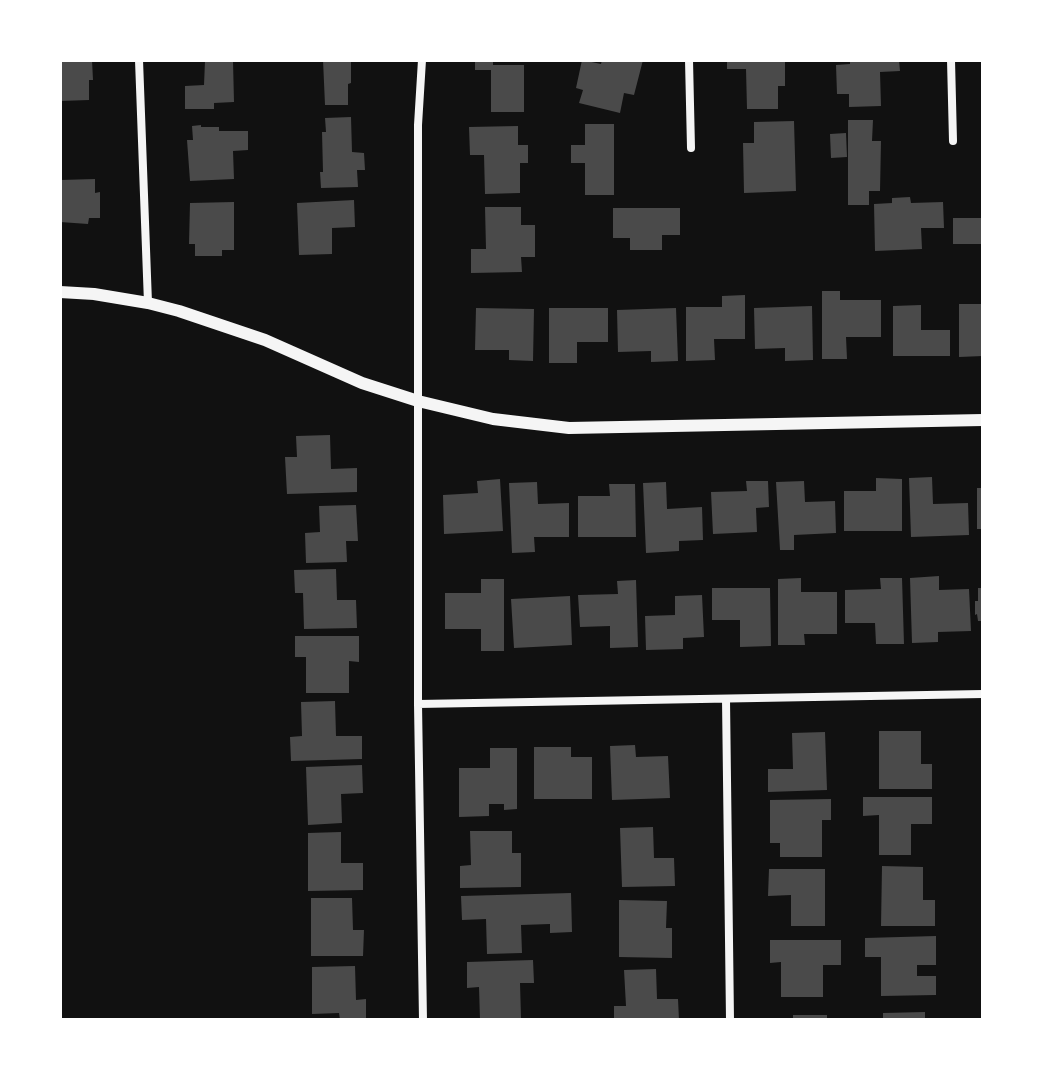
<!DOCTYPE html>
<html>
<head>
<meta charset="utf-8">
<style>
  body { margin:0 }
  #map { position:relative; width:1043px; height:1080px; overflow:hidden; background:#111; font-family:Barlow,sans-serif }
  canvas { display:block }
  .frame { position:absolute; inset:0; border:62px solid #fff; pointer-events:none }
</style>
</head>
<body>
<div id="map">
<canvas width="1043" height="1080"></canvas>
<div class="frame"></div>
</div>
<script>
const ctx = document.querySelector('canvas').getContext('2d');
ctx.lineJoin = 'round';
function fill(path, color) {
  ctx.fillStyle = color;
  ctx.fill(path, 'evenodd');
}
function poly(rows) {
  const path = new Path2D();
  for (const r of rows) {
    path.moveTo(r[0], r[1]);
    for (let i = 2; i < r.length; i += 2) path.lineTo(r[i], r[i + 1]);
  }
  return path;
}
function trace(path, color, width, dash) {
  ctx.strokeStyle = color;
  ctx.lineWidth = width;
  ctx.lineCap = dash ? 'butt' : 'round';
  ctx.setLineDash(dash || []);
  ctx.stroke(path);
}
fill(poly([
  [60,60,92,60,93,80,89,80,89,100,60,101],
  [323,60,351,60,351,83,348,84,348,105,325,105],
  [475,60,493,60,493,65,524,65,524,112,491,112,491,70,475,70],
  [582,60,601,64,602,60,643,60,634,95,624,93,620,113,579,103,583,90,576,88],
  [727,60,785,60,785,86,778,86,778,109,747,109,746,69,727,69],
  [850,60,899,60,900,71,880,72,881,106,849,107,849,94,837,94,836,65,850,64],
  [205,61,233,61,234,102,214,103,214,109,185,109,185,86,204,85],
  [351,117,352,152,364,153,365,170,357,170,358,187,321,188,320,172,323,172,322,132,326,132,325,118],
  [848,120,873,120,872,141,881,141,880,191,869,191,869,205,848,205],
  [794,121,796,191,744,193,743,143,754,143,754,122],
  [585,124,614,124,614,195,585,195,585,163,571,163,571,145,585,145],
  [201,125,201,127,219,127,219,131,248,131,248,150,233,151,234,179,190,181,187,140,193,140,192,126],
  [518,126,518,145,528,145,528,163,520,163,520,193,485,194,484,155,470,155,469,127],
  [846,133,847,157,831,158,830,134],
  [95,179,95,193,100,192,100,218,89,218,88,224,60,222,60,180],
  [910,197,911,203,943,202,944,228,921,228,922,249,875,251,874,204,892,203,892,198],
  [354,200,355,227,332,228,332,254,299,255,297,203],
  [234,202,234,250,222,250,222,256,195,256,195,244,189,244,190,203],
  [485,207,521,207,521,225,535,225,535,257,521,257,522,272,471,273,471,249,486,249],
  [613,208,680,208,680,235,662,235,662,250,630,250,630,238,613,238],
  [953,218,983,218,983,244,953,244],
  [822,291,840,291,840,300,881,300,881,337,846,337,847,359,822,359],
  [745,295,745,339,714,339,715,360,686,361,686,307,722,307,722,296],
  [959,304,983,304,983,356,959,357],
  [921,305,921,330,950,330,950,356,893,356,893,306],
  [812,306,813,360,785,361,785,348,755,349,754,308],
  [476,308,534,309,533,361,509,360,509,350,475,350],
  [549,308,608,308,608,342,577,342,577,363,549,363],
  [676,308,678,361,651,362,651,351,618,352,617,310],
  [330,435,331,469,357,468,357,492,287,494,285,457,297,457,296,436],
  [932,477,933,504,968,503,969,535,911,537,909,478],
  [876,478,902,479,902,531,844,531,844,491,876,491],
  [500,479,503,531,444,534,443,495,478,493,477,481],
  [746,481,768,481,769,507,756,508,757,532,713,534,711,492,747,491],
  [804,481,805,502,835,501,836,533,794,535,794,550,780,550,776,482],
  [537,482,538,504,569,503,569,537,534,537,535,552,512,553,509,483],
  [666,482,667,509,702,507,703,540,679,541,679,551,646,553,643,483],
  [609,484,635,484,636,537,578,537,578,496,610,496],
  [977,488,983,488,983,529,977,529],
  [356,505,358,541,346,541,347,562,306,563,305,533,320,532,319,506],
  [336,569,337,600,356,600,357,628,304,629,303,593,295,593,294,570],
  [939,576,939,590,969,589,971,631,938,632,938,642,912,643,910,578],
  [801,578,801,592,837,592,837,634,804,634,805,645,778,645,778,579],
  [880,578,902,578,904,644,876,644,875,623,845,623,845,590,881,589],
  [481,579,504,579,504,651,481,651,481,629,445,629,445,593,481,593],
  [636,580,638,647,610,648,610,626,580,627,578,595,618,594,617,581],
  [712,588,770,588,771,646,740,647,740,620,712,620],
  [978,588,983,588,983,621,978,621,977,614,975,615,975,601,978,601],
  [702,595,704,637,683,638,683,649,646,650,645,616,675,615,675,596],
  [570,596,572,645,514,648,511,599],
  [295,636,359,636,359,662,349,661,349,693,306,693,306,657,295,657],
  [335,701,336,736,362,736,362,759,291,761,290,737,302,736,301,702],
  [879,731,921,731,921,764,932,764,932,789,879,789],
  [825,732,827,790,768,792,768,769,793,769,792,733],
  [635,745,636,757,668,756,670,798,612,800,610,746],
  [534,747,571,747,571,757,592,757,592,799,534,799],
  [490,748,517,748,517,809,504,810,504,804,489,804,489,816,459,817,459,768,490,768],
  [362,765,363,793,341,794,342,823,308,825,306,767],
  [863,797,932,797,932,824,911,824,911,855,879,855,879,815,863,816],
  [831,799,831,820,822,820,822,857,780,857,780,843,770,843,770,800],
  [653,827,654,858,674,858,675,886,622,887,620,828],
  [470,831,512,831,512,853,521,853,521,887,460,888,460,866,471,865],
  [341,832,341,863,363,863,363,890,308,891,308,833],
  [882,866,923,867,923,900,935,900,935,926,881,926],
  [769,869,825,869,825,926,791,926,791,895,768,896],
  [571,893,572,932,550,933,550,924,521,925,522,953,487,954,486,919,462,920,461,896],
  [311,898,352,898,353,930,364,930,363,956,311,956],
  [619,900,667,901,666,928,672,928,672,958,619,957],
  [936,936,936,965,917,965,917,976,936,976,936,995,881,996,881,957,865,957,865,938],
  [770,940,841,940,841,965,823,965,823,997,781,997,781,962,770,963],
  [533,960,534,983,520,983,521,1018,480,1020,479,987,467,988,467,962],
  [355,966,356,1000,366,999,366,1020,340,1020,339,1013,312,1014,312,967],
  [656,969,657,999,678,999,679,1020,614,1020,614,1006,626,1006,624,970],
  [925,1012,925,1020,883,1020,883,1013],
  [793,1015,827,1015,827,1020,793,1020]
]), '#4a4a4a');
trace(poly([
  [139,60,148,303],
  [422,60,418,125,418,704,423,1020],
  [689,60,691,148],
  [951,60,953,141],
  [726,699,730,1020],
  [418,704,983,694]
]), '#f5f5f5', 8);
trace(poly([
  [60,292,94,294,148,303,179,311,265,340,362,383,418,401,493,419,569,428,983,420]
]), '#f5f5f5', 12);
</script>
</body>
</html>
